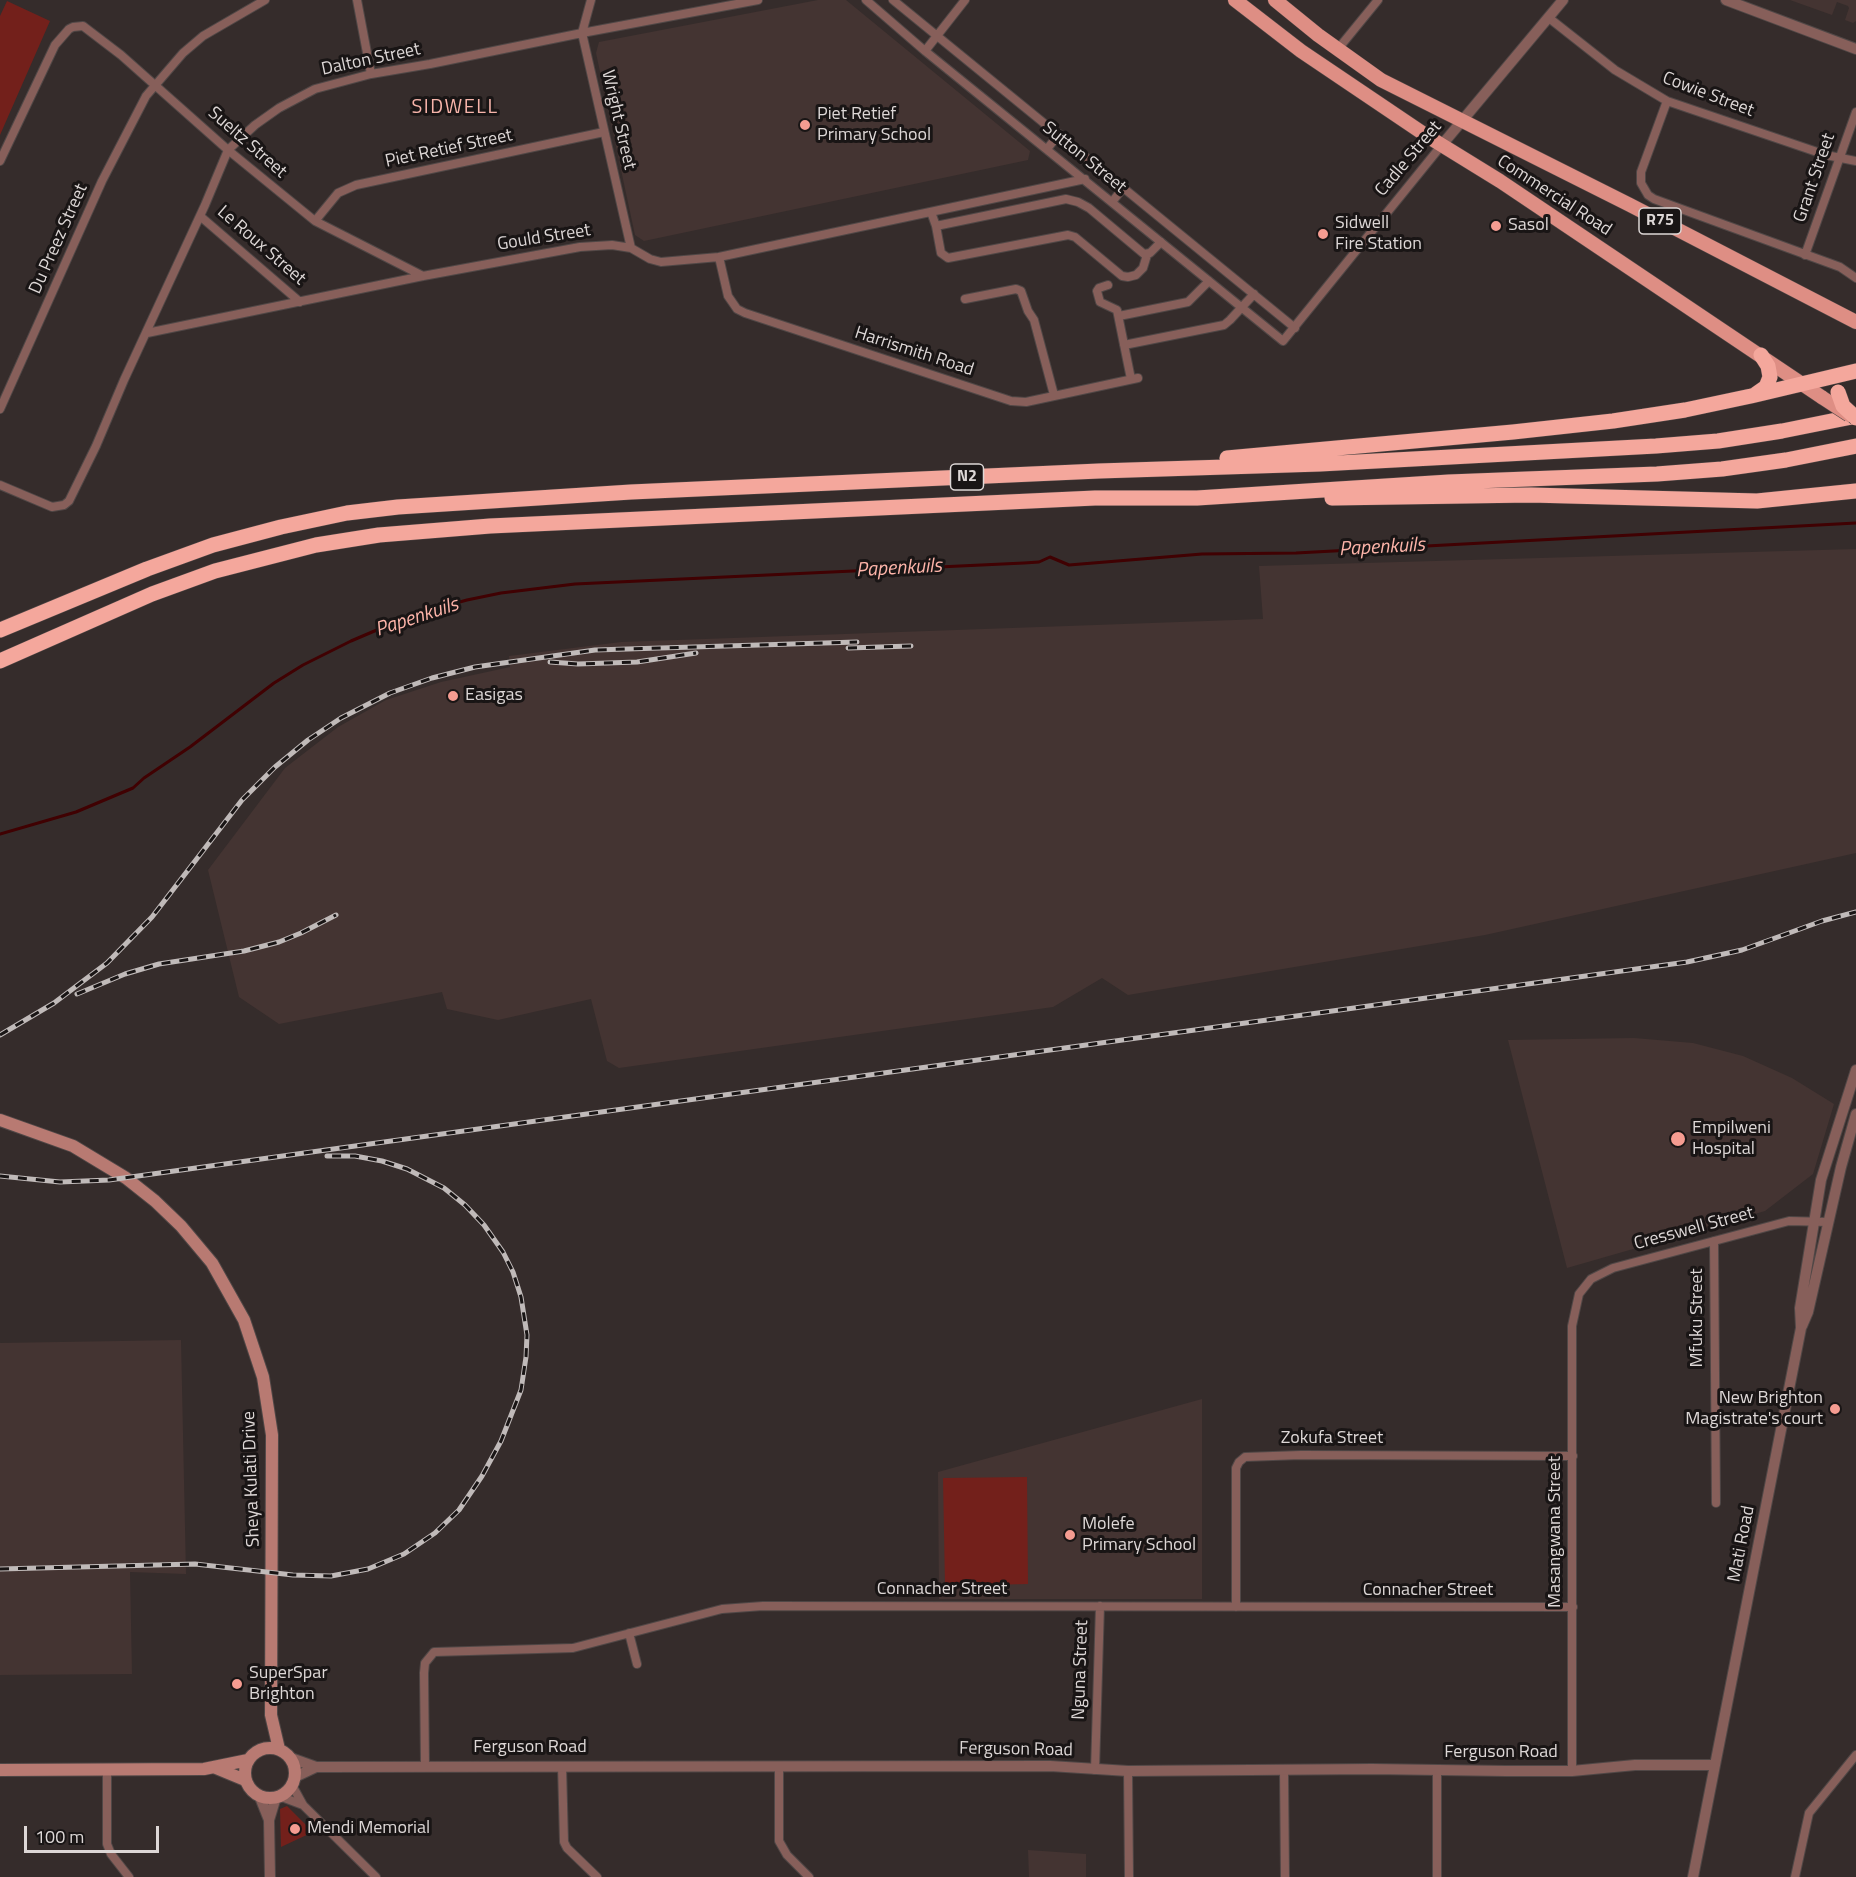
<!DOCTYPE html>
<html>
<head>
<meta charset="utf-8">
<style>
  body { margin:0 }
  #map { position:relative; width:1856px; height:1877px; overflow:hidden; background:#352c2b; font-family:"Titillium Web",sans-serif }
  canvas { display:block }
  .scale { position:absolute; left:24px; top:1826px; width:135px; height:27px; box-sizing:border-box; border:3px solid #ddd7d6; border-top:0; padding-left:8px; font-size:18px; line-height:21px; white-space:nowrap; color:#ddd7d6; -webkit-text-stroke:4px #191515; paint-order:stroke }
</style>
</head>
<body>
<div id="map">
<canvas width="1856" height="1877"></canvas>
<div class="scale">100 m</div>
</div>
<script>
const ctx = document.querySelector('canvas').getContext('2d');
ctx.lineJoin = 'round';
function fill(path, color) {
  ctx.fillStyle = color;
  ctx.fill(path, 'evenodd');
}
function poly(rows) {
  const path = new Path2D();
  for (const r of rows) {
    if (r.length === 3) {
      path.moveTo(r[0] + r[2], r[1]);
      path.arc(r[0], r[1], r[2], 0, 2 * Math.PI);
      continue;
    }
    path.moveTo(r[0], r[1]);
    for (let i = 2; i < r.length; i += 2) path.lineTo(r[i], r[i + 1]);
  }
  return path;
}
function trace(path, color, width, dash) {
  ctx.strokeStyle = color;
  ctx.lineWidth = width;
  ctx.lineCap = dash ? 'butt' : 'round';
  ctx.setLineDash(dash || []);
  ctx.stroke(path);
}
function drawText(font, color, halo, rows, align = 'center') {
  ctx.font = font + ' "Titillium Web",sans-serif';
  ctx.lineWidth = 6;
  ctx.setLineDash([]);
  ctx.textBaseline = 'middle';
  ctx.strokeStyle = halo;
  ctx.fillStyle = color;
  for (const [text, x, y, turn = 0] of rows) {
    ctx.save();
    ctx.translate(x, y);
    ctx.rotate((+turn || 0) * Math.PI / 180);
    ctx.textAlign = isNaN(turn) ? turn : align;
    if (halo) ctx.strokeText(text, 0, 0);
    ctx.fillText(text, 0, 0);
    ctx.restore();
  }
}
fill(poly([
  [818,0,846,0,1030,151,1028,160,644,241,635,235,596,53,599,42],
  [1790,0,1856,0,1856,21,1853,23,1845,20,1849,8,1848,6,1837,2,1832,15],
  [1856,549,1856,853,1485,935,1128,995,1102,978,1053,1007,619,1068,607,1061,591,999,498,1020,447,1009,442,992,279,1024,239,997,208,870,285,768,338,727,386,700,441,682,510,667,509,656,621,642,1263,619,1259,566],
  [1634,1038,1693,1043,1743,1056,1792,1078,1834,1104,1813,1174,1765,1211,1567,1268,1508,1040],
  [181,1340,186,1574,130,1572,132,1674,0,1675,0,1343],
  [1202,1399,1202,1599,939,1599,938,1472],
  [1028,1850,1086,1854,1086,1877,1029,1877]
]), '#443432');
fill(poly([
  [7,1,50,21,0,135,0,16],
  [1027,1477,1028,1584,945,1586,943,1478],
  [287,1806,313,1832,281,1847,280,1809]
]), '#73201b');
trace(poly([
  [0,834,76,812,133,788,144,778,190,747,274,683,303,665,351,641,412,615,467,600,501,593,575,584,1024,563,1039,562,1050,557,1069,565,1202,554,1296,553,1856,523]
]), '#400102', 3);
const minor = poly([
  [357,0,371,74],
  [591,0,582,33,631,248],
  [866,0,925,51,1283,341,1441,146],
  [893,0,1295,328],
  [1549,18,1615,70,1667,101,1826,155,1856,161],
  [1338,49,1378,0],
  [925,51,965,0],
  [1667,101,1641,172,1641,183,1648,195,1654,199,1840,267,1856,278],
  [1047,149,1059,134],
  [0,161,55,45,69,29,73,27,83,26,121,55,228,150,315,221,423,276],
  [1112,202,1124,187],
  [931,212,936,226,941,253,948,258,1068,235,1075,237,1122,276,1128,277,1136,275,1143,268,1147,255],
  [200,216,300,302],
  [315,221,338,193,356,185,604,132],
  [936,226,1066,199,1078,202,1089,208,1144,254,1150,253,1161,242],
  [1805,255,1856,112],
  [719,257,728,296,737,309,745,313,1011,401,1026,402,1138,378],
  [1108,285,1099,288,1097,291,1100,302,1117,310,1131,379],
  [965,299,1016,289,1021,291,1028,311,1034,320,1054,395],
  [1119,316,1188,302,1209,281],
  [147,333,423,276,580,247,612,245,631,248,650,259,661,262,719,257,1085,179],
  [1124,345,1224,325,1230,320,1254,294],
  [0,409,102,181,146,96,183,53,203,36,265,0],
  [0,485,52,507,64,505,69,501,96,446,124,380,205,205,228,150,255,125,279,108,315,89,371,74,430,64,582,33,758,0],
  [1714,1241,1716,1503],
  [1236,1607,1236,1468,1239,1462,1245,1457,1301,1455,1573,1456],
  [629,1633,637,1664],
  [425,1766,424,1673,425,1663,434,1652,573,1648,722,1609,763,1606,1573,1607],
  [562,1766,564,1842,567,1848,597,1877],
  [779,1766,779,1841,787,1855,809,1877],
  [107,1770,107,1844,111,1854,129,1877],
  [1095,1770,1100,1606],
  [1128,1771,1129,1877],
  [1284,1771,1285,1877],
  [1437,1771,1437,1877],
  [1572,1771,1572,1326,1579,1294,1591,1279,1613,1268,1789,1221,1828,1222],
  [292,1785,303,1805,376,1877],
  [279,1796,303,1805],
  [1795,1877,1809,1813,1856,1755]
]);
const tertiary = poly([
  [1726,0,1856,49],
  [1441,146,1563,0],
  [1802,1326,1808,1312,1841,1167,1856,1114],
  [291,1758,316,1767,1050,1766,1128,1771,1372,1769,1506,1771,1572,1771,1635,1765,1715,1765],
  [295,1777,316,1767],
  [259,1795,269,1820],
  [270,1877,269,1820,276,1797],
  [1693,1877,1801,1328,1800,1308,1821,1180,1856,1070]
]);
const secondary = poly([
  [0,1120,73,1146,126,1178,155,1201,181,1226,212,1263,244,1320,263,1377,272,1435,271,1715,279,1749],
  [270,1773,25],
  [216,1768,245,1780],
  [0,1770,204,1769,248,1760]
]);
const primary = poly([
  [1235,0,1301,51,1427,136,1500,181,1823,398],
  [1275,0,1318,35,1381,80,1630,205,1856,322]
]);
const motorway = poly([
  [1756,394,1766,387,1770,377,1768,366,1761,355],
  [1227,458,1513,432,1613,421,1685,410,1751,396,1856,371],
  [1332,498,1531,495,1757,501,1856,491],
  [0,630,147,569,213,545,281,527,347,513,398,507,631,492,1099,471,1320,464,1656,446,1718,441,1782,431,1856,416],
  [0,661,152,594,215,571,316,545,379,535,490,526,1095,498,1197,498,1449,482,1657,474,1722,469,1786,460,1856,446]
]);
trace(minor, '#504746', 10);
trace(tertiary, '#504746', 12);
trace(secondary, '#504746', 14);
trace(primary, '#504746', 15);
trace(motorway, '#504746', 16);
trace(minor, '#875f5a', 8);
trace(tertiary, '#875f5a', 10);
trace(secondary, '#b87a72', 12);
trace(primary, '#de8e84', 14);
trace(motorway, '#f4a79c', 15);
const rail = poly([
  [848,648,911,646],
  [550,662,578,664,637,662,696,653],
  [77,994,125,974,159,964,244,951,279,942,301,933,336,915],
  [0,1035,54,1003,107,963,152,917,242,800,275,767,308,740,341,718,390,693,432,678,475,667,595,650,857,642],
  [0,1176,60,1182,109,1180,1687,962,1742,950,1822,921,1856,912],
  [0,1569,195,1564,293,1575,331,1576,368,1569,404,1554,435,1533,459,1510,482,1476,501,1441,521,1390,526,1357,527,1335,521,1297,513,1272,503,1252,484,1225,465,1205,444,1188,407,1169,382,1161,355,1156,327,1156]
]);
trace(rail, '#c0bab9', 5);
trace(rail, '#191515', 3, [9]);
const primaryBridge = poly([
  [1823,398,1849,415]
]);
const motorwayBridge = poly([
  [1838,392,1843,406,1856,418]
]);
trace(primaryBridge, '#504746', 15, []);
trace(motorwayBridge, '#504746', 16, []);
trace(primaryBridge, '#de8e84', 14);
trace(motorwayBridge, '#f4a79c', 15);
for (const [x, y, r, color] of [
  [805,125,6,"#f59c91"],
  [1496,226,6,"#f59c91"],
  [1323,234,6,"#f59c91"],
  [453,696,6,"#f59c91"],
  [1678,1139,8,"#f59c91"],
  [1835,1409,6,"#f59c91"],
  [1070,1535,6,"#f59c91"],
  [237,1684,6,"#f59c91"],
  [295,1829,6,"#f59c91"]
]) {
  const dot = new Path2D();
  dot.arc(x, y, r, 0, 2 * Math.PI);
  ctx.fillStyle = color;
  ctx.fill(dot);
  trace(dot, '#191515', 2);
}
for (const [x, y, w] of [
  [1660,221,42],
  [967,477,33]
]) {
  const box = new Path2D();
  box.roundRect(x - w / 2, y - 13, w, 26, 4.5);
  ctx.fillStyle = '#191515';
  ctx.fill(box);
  trace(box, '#ddd7d6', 1.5);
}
drawText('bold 16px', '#ddd7d6', null, [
  ["R75",1660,221],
  ["N2",967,477]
]);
drawText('18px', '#ddd7d6', '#191515', [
  ["Dalton Street",371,60,-12],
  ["Cowie Street",1708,95,21],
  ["Wright Street",618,120,77],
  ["Sueltz Street",247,143,41],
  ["Piet Retief Street",449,149,-12],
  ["Sutton Street",1084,158,39],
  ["Cadle Street",1409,159,-50],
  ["Grant Street",1815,178,-71],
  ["Commercial Road",1554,196,33],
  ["Gould Street",544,238,-9],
  ["Du Preez Street",59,239,-66],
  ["Le Roux Street",261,246,41],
  ["Harrismith Road",914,352,18],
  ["Cresswell Street",1694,1229,-15],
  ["Mfuku Street",1698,1318,-90],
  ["Zokufa Street",1332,1439],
  ["Sheya Kulati Drive",252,1479,-92],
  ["Masangwana Street",1556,1532,-90],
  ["Mati Road",1742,1544,-79],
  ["Connacher Street",942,1590],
  ["Connacher Street",1428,1591],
  ["Nguna Street",1081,1670,-88],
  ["Ferguson Road",530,1748],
  ["Ferguson Road",1016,1750,1],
  ["Ferguson Road",1501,1753]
]);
drawText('18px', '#ddd7d6', '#191515', [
  ["Piet Retief",817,115],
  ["Primary School",817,136],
  ["Sidwell",1335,224],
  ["Fire Station",1335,245],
  ["Sasol",1508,226],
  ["Easigas",465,696],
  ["Empilweni",1692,1129],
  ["Hospital",1692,1150],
  ["New Brighton",1823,1399,"right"],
  ["Magistrate's court",1823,1420,"right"],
  ["Molefe",1082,1525],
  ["Primary School",1082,1546],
  ["SuperSpar",249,1674],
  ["Brighton",249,1695],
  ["Mendi Memorial",307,1829]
], 'left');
ctx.letterSpacing = '1.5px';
drawText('20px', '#f7b4aa', '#191515', [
  ["SIDWELL",455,108]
]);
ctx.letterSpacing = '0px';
drawText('italic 20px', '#fdb4a9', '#191515', [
  ["Papenkuils",1382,548,-3],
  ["Papenkuils",899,569,-3],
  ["Papenkuils",417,618,-18]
]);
</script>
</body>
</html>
